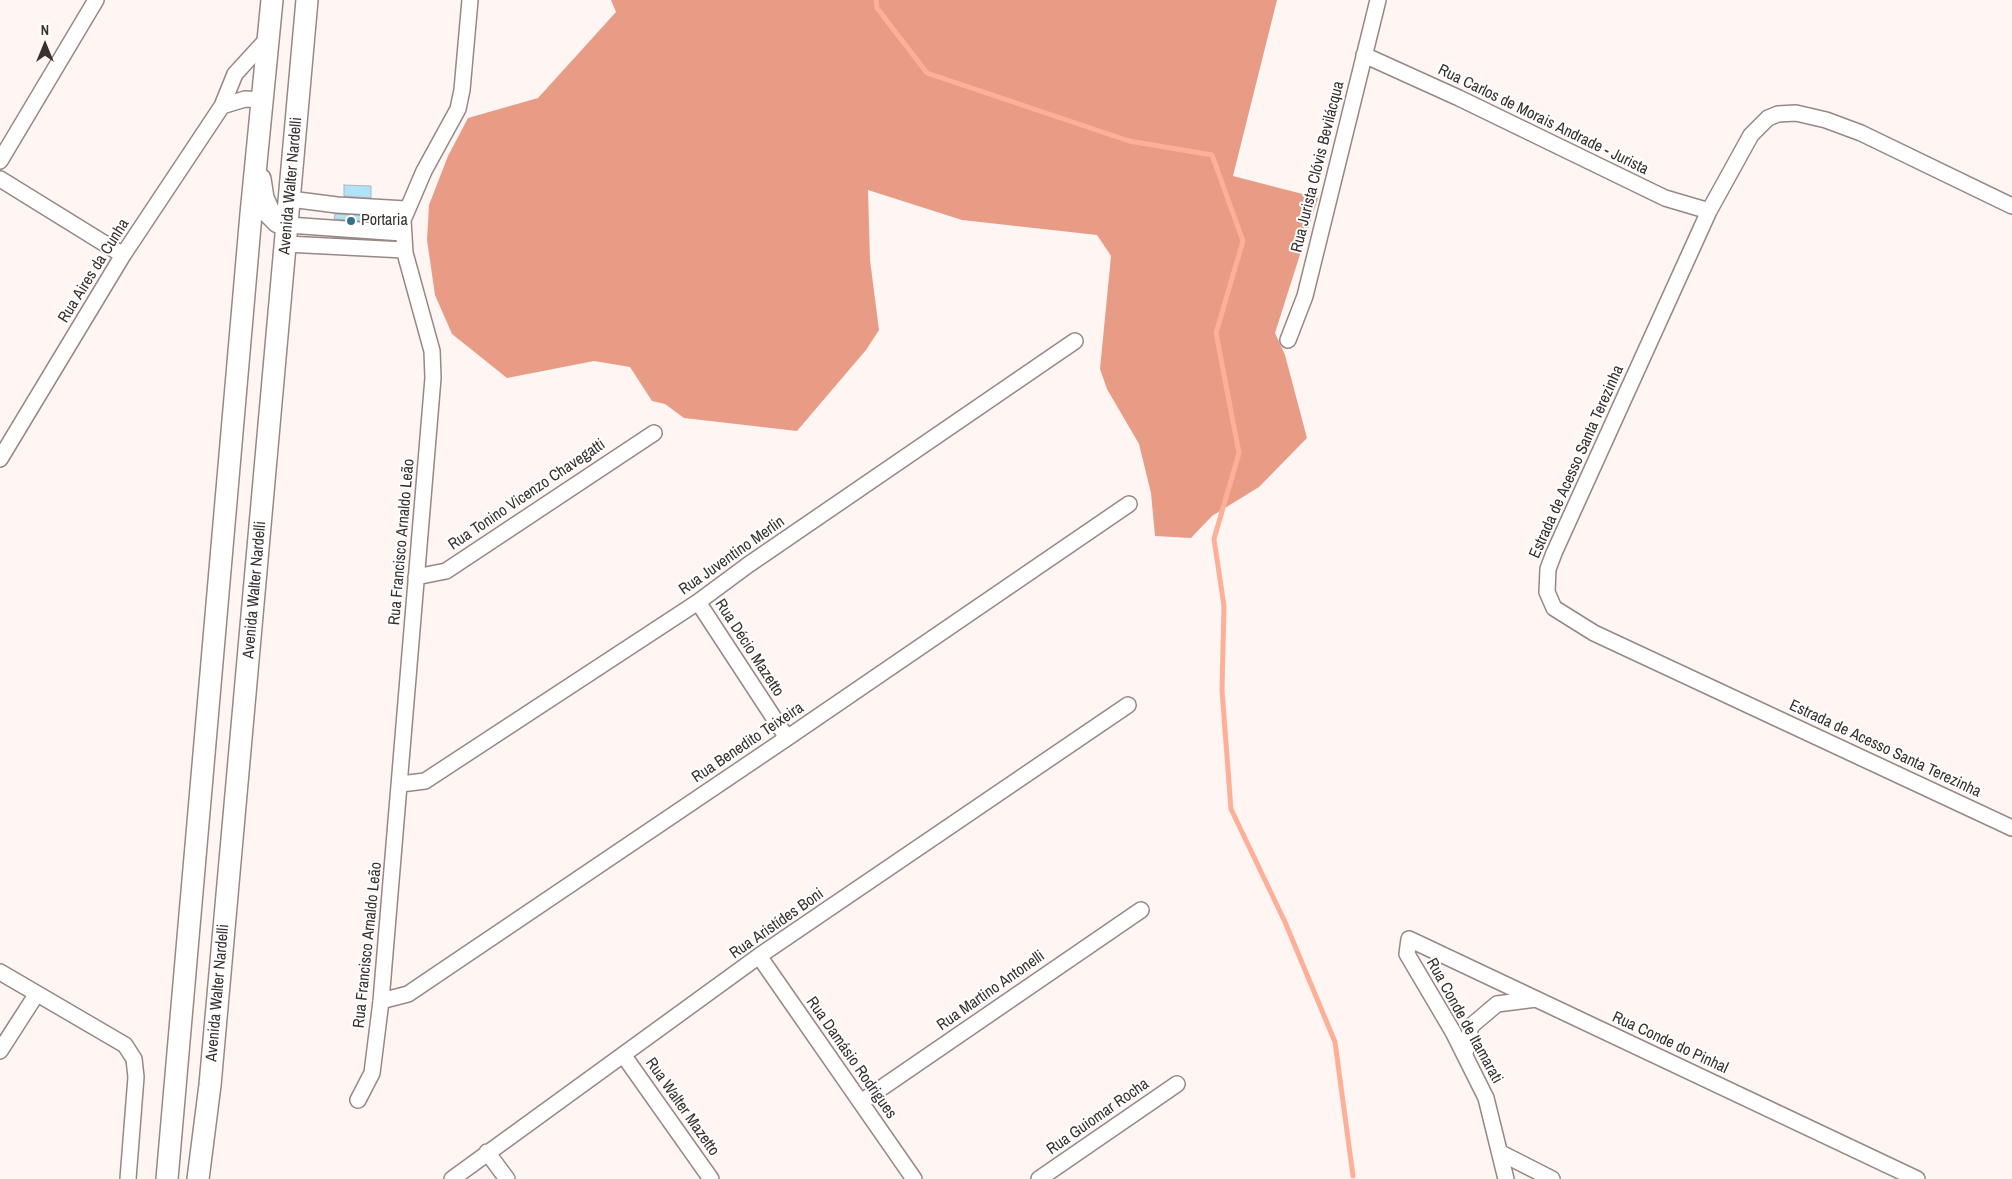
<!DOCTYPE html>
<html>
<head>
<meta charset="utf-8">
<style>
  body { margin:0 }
  #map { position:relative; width:2012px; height:1179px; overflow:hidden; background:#fff5f3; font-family:"Archivo Narrow",sans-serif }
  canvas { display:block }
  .north { position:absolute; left:20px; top:20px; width:50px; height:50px; -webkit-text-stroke:4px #fff; paint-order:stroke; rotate:0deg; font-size:14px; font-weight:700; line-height:20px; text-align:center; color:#373130 }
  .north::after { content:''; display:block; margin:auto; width:18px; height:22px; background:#373130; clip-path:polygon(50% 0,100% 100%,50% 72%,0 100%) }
</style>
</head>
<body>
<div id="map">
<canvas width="2012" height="1179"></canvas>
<div class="north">N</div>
</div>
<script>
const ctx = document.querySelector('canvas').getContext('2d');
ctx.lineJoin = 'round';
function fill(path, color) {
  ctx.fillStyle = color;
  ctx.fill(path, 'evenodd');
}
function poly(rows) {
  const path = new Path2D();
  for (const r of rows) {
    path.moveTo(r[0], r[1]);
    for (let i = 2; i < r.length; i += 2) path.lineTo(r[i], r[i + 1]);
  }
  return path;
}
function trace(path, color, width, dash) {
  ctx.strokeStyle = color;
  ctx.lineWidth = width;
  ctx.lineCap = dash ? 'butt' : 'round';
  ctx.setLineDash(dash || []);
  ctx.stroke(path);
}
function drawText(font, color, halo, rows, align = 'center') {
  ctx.font = font + ' "Archivo Narrow",sans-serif';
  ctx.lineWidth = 4;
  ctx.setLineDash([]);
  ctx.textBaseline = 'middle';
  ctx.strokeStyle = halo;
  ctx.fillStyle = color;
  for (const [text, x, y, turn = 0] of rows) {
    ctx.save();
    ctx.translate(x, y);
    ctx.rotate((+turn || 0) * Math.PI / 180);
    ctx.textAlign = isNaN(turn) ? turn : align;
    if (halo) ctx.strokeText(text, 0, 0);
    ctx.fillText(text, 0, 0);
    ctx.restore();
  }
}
fill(poly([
  [611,0,1277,0,1233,176,1318,198,1275,333,1285,355,1307,438,1259,487,1212,516,1191,538,1155,536,1151,493,1139,444,1107,389,1100,369,1111,256,1097,235,962,220,868,190,870,260,879,330,866,350,797,431,684,418,665,404,652,401,630,367,594,361,507,378,452,334,435,295,427,240,429,205,448,156,468,118,538,98,616,12]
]), '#e89c85');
trace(poly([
  [876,0,877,8,927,73,1129,141,1212,155,1243,241,1216,333,1239,453,1214,539,1224,606,1222,690,1231,809,1285,922,1335,1042,1353,1176]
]), '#feaf98', 5);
const building = poly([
  [344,185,371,186,371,198,344,196,344,185],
  [335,214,371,216,371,221,334,219,335,214]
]);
fill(building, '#b1e3f8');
trace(building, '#a9b8be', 1);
const street = poly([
  [1364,55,1459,98,1665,198,1709,211],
  [222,106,245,99,262,100],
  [0,161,96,0],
  [0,179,123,255],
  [290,199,337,205,406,209],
  [2012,206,1861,133,1826,120,1796,113,1778,114,1768,118,1751,135,1709,211,1554,553,1548,569,1547,592,1554,608,1594,633,2012,828],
  [288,225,402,233],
  [286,244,404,250],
  [1288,340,1305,296,1378,0],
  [0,459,123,255,222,106,235,74,268,38],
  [416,577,446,571,654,433],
  [698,602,787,738],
  [401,784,425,781,698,602,748,565,1075,341],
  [759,956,914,1179],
  [0,972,125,1045,134,1059,136,1077,128,1179],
  [381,1001,408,994,787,738,1129,504],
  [0,1051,36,995],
  [1465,1054,1471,1026,1497,1004,1536,999],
  [624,1056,711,1179],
  [358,1100,372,1073,381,1001,433,378,432,351,405,253,403,220,424,171,458,109,462,90,470,0],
  [861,1102,1141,910],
  [487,1152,507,1179],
  [1501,1153,1552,1179],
  [452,1179,759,956,1128,705],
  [1039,1179,1177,1084],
  [1506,1179,1486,1098,1453,1032,1407,954,1409,939,1917,1179]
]);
const secondary = poly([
  [260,179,263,198,270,214,278,222,288,225],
  [167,1179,251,214,272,0],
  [198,1179,210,1085,307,0]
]);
trace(street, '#978884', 18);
trace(secondary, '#978884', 24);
trace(street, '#fff', 15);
trace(secondary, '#fff', 21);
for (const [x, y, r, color] of [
  [351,221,5,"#357289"]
]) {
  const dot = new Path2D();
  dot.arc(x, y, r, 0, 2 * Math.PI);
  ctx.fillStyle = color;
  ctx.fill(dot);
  trace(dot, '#fff', 2);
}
drawText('16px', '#373130', '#fff', [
  ["Rua Carlos de Morais Andrade - Jurista",1543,120,26],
  ["Rua Jurista Clóvis Bevilácqua",1318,167,-76],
  ["Avenida Walter Nardelli",291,186,-85],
  ["Rua Aires da Cunha",94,271,-58],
  ["Estrada de Acesso Santa Terezinha",1577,462,-66],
  ["Rua Tonino Vicenzo Chavegatti",527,495,-34],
  ["Rua Francisco Arnaldo Leão",402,542,-85],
  ["Rua Juventino Merlin",732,556,-35],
  ["Avenida Walter Nardelli",255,590,-85],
  ["Rua Décio Mazetto",749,648,57],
  ["Rua Benedito Teixeira",748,743,-34],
  ["Estrada de Acesso Santa Terezinha",1885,749,25],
  ["Rua Aristídes Boni",777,924,-35],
  ["Rua Francisco Arnaldo Leão",368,945,-84],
  ["Rua Martino Antonelli",991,991,-35],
  ["Avenida Walter Nardelli",218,993,-85],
  ["Rua Conde de Itamarati",1464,1021,61],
  ["Rua Conde do Pinhal",1670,1043,25],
  ["Rua Damásio Rodrigues",851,1058,55],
  ["Rua Walter Mazetto",682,1107,55],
  ["Rua Guiomar Rocha",1098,1117,-35]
]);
drawText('16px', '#373130', '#fff', [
  ["Portaria",361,221]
], 'left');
</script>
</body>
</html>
